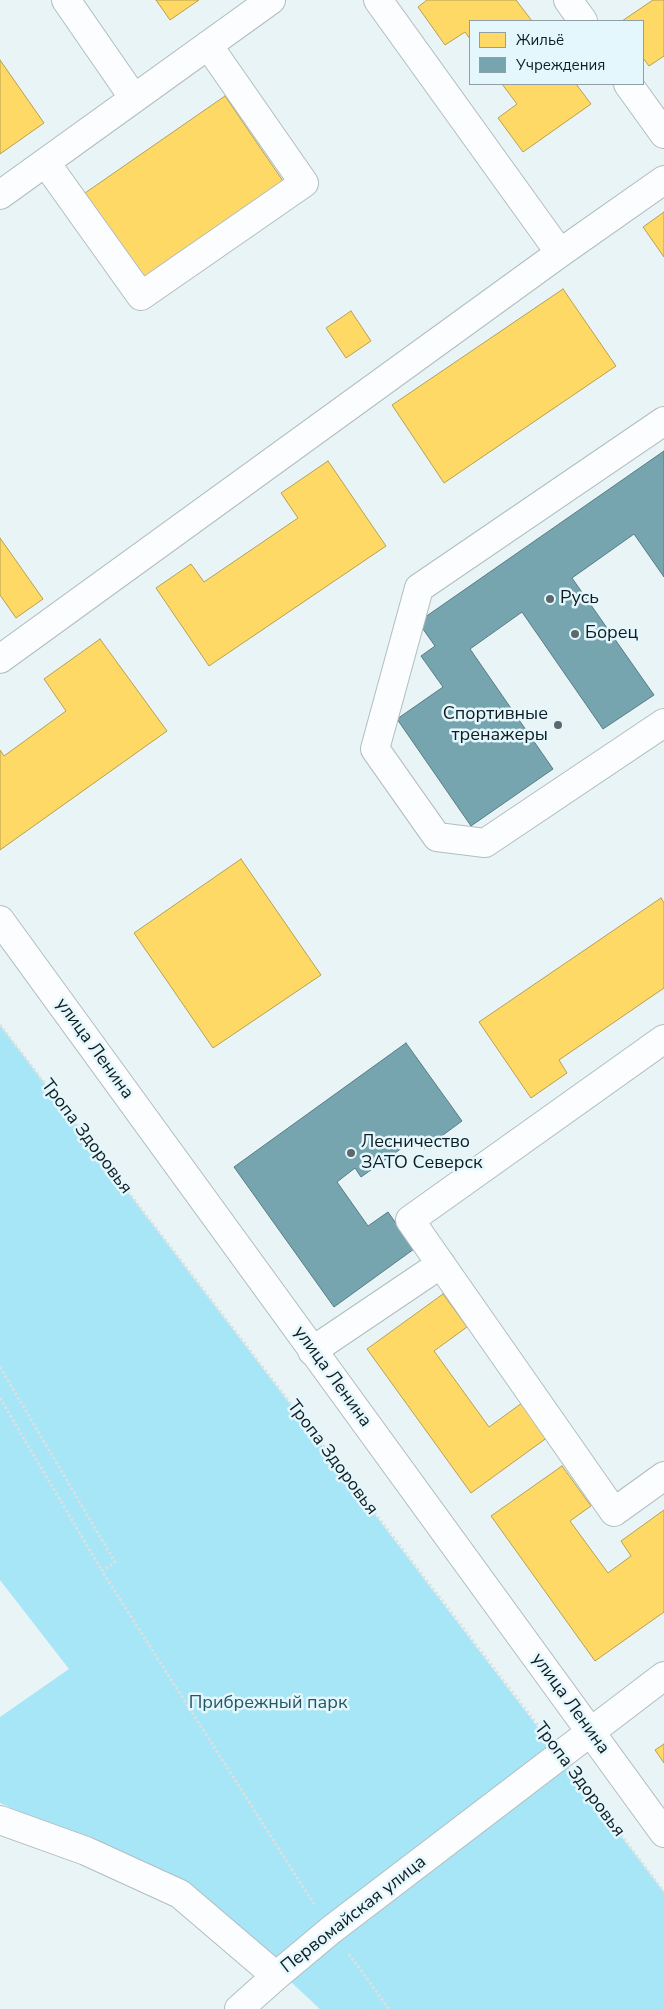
<!DOCTYPE html>
<html>
<head>
<meta charset="utf-8">
<style>
  body { margin:0 }
  #map { position:relative; width:664px; height:2009px; overflow:hidden; background:#e9f4f7; font-family:"Nunito Sans",sans-serif }
  canvas { display:block }
  .legend { position:absolute; left:469px; top:20px; width:175px; height:65px; box-sizing:border-box; background:#e3f7fd; border:1px solid #8f9fa5; margin:0; padding:6px 9px; list-style:none; font-size:15px; color:#101c20 }
  .legend li { display:flex; align-items:center; gap:10px; height:25px }
  .legend b { width:25px; border:1px solid #8f9fa5 }
</style>
</head>
<body>
<div id="map">
<canvas width="664" height="2009"></canvas>
<ul class="legend">
<li><b style="height:14px;background:#ffd966"></b>Жильё</li>
<li><b style="height:14px;background:#76a5af"></b>Учреждения</li>
</ul>
</div>
<script>
const ctx = document.querySelector('canvas').getContext('2d');
ctx.lineJoin = 'round';
function fill(path, color) {
  ctx.fillStyle = color;
  ctx.fill(path, 'evenodd');
}
function poly(rows) {
  const path = new Path2D();
  for (const r of rows) {
    path.moveTo(r[0], r[1]);
    for (let i = 2; i < r.length; i += 2) path.lineTo(r[i], r[i + 1]);
  }
  return path;
}
function trace(path, color, width, dash) {
  ctx.strokeStyle = color;
  ctx.lineWidth = width;
  ctx.lineCap = dash ? 'butt' : 'round';
  ctx.setLineDash(dash || []);
  ctx.stroke(path);
}
function drawText(font, color, halo, rows, align = 'center') {
  ctx.font = font + ' "Nunito Sans",sans-serif';
  ctx.lineWidth = 5;
  ctx.setLineDash([]);
  ctx.textBaseline = 'middle';
  ctx.strokeStyle = halo;
  ctx.fillStyle = color;
  for (const [text, x, y, turn = 0] of rows) {
    ctx.save();
    ctx.translate(x, y);
    ctx.rotate((+turn || 0) * Math.PI / 180);
    ctx.textAlign = isNaN(turn) ? turn : align;
    if (halo) ctx.strokeText(text, 0, 0);
    ctx.fillText(text, 0, 0);
    ctx.restore();
  }
}
fill(poly([
  [0,1025,664,1892,664,2009,320,2009,194,1892,0,1803,0,1717,69,1669,0,1580]
]), '#a6e6f6');
const homes = poly([
  [156,0,199,0,170,20,156,0],
  [427,0,516,0,532,21,470,21,470,39,465,32,445,45,418,7,427,0],
  [653,0,664,0,664,56,649,66,643,58,643,21,622,21,653,0],
  [0,60,44,123,0,154,0,60],
  [502,84,576,84,591,104,523,152,498,118,517,104,502,84],
  [225,96,285,184,145,280,85,193,225,96],
  [664,212,664,257,643,227,664,212],
  [563,289,616,366,444,483,392,405,563,289],
  [351,311,371,341,346,358,326,328,351,311],
  [328,461,386,546,209,666,156,588,191,564,204,582,298,518,281,493,328,461],
  [0,538,43,599,16,618,0,595,0,538],
  [100,639,167,731,0,850,0,750,4,756,66,711,44,679,100,639],
  [241,859,321,975,213,1048,134,933,241,859],
  [661,898,664,903,664,988,559,1060,567,1073,531,1098,479,1022,661,898],
  [443,1294,467,1327,434,1351,489,1427,522,1403,548,1437,471,1493,367,1349,443,1294],
  [562,1466,591,1506,570,1521,608,1573,631,1556,621,1541,664,1510,664,1612,595,1661,491,1516,562,1466],
  [664,1744,664,1763,655,1750,664,1744]
]);
fill(homes, '#ffd966');
trace(homes, '#b7a051', 1);
const public = poly([
  [664,451,664,577,634,534,572,578,654,695,603,729,522,612,470,649,553,769,471,826,397,719,443,687,421,656,435,646,418,622,664,451],
  [406,1043,462,1121,424,1149,416,1138,361,1177,355,1168,337,1182,368,1226,388,1212,414,1249,334,1307,234,1167,406,1043]
]);
fill(public, '#76a5af');
trace(public, '#577c84', 1);
const minor = poly([
  [66,0,133,97],
  [378,0,560,253],
  [568,0,583,21],
  [628,84,664,134],
  [46,163,141,296,304,183,208,45],
  [0,195,271,0],
  [664,421,419,588,375,749,437,837,485,843,664,723],
  [0,659,560,253,664,180],
  [0,920,664,1833],
  [664,1039,410,1220,614,1512,664,1476],
  [312,1351,441,1264],
  [0,1820,86,1851,180,1894,276,1976,331,1930,664,1676],
  [239,2009,276,1976]
]);
trace(minor, '#b2bdc0', 30);
trace(poly([
  [0,1025,543,1732],
  [0,1367,115,1562,102,1571,314,1904],
  [0,1398,102,1571],
  [579,1779,664,1892],
  [349,1954,389,2009]
]), '#dce0e0', 3, [2.5, 2.5]);
trace(minor, '#fcfdfe', 28);
for (const [x, y, r, color] of [
  [550,599,5,"#5c686b"],
  [575,634,5,"#5c686b"],
  [558,725,5,"#5c686b"],
  [351,1153,5,"#5c686b"]
]) {
  const dot = new Path2D();
  dot.arc(x, y, r, 0, 2 * Math.PI);
  ctx.fillStyle = color;
  ctx.fill(dot);
  trace(dot, '#e3f7fd', 2);
}
drawText('18px', '#101c20', '#e3f7fd', [
  ["Русь",560,599],
  ["Борец",585,634],
  ["Спортивные",548,715,"right"],
  ["тренажеры",548,736,"right"],
  ["Лесничество",361,1143],
  ["ЗАТО Северск",361,1164]
], 'left');
drawText('18px', '#101c20', '#e3f7fd', [
  ["улица Ленина",94,1049,54],
  ["Тропа Здоровья",86,1137,53],
  ["улица Ленина",332,1377,54],
  ["Тропа Здоровья",332,1458,53],
  ["улица Ленина",570,1704,54],
  ["Тропа Здоровья",579,1780,53],
  ["Первомайская улица",354,1915,-38]
]);
drawText('18px', '#275763', '#e3f7fd', [
  ["Прибрежный парк",268,1704]
]);
</script>
</body>
</html>
